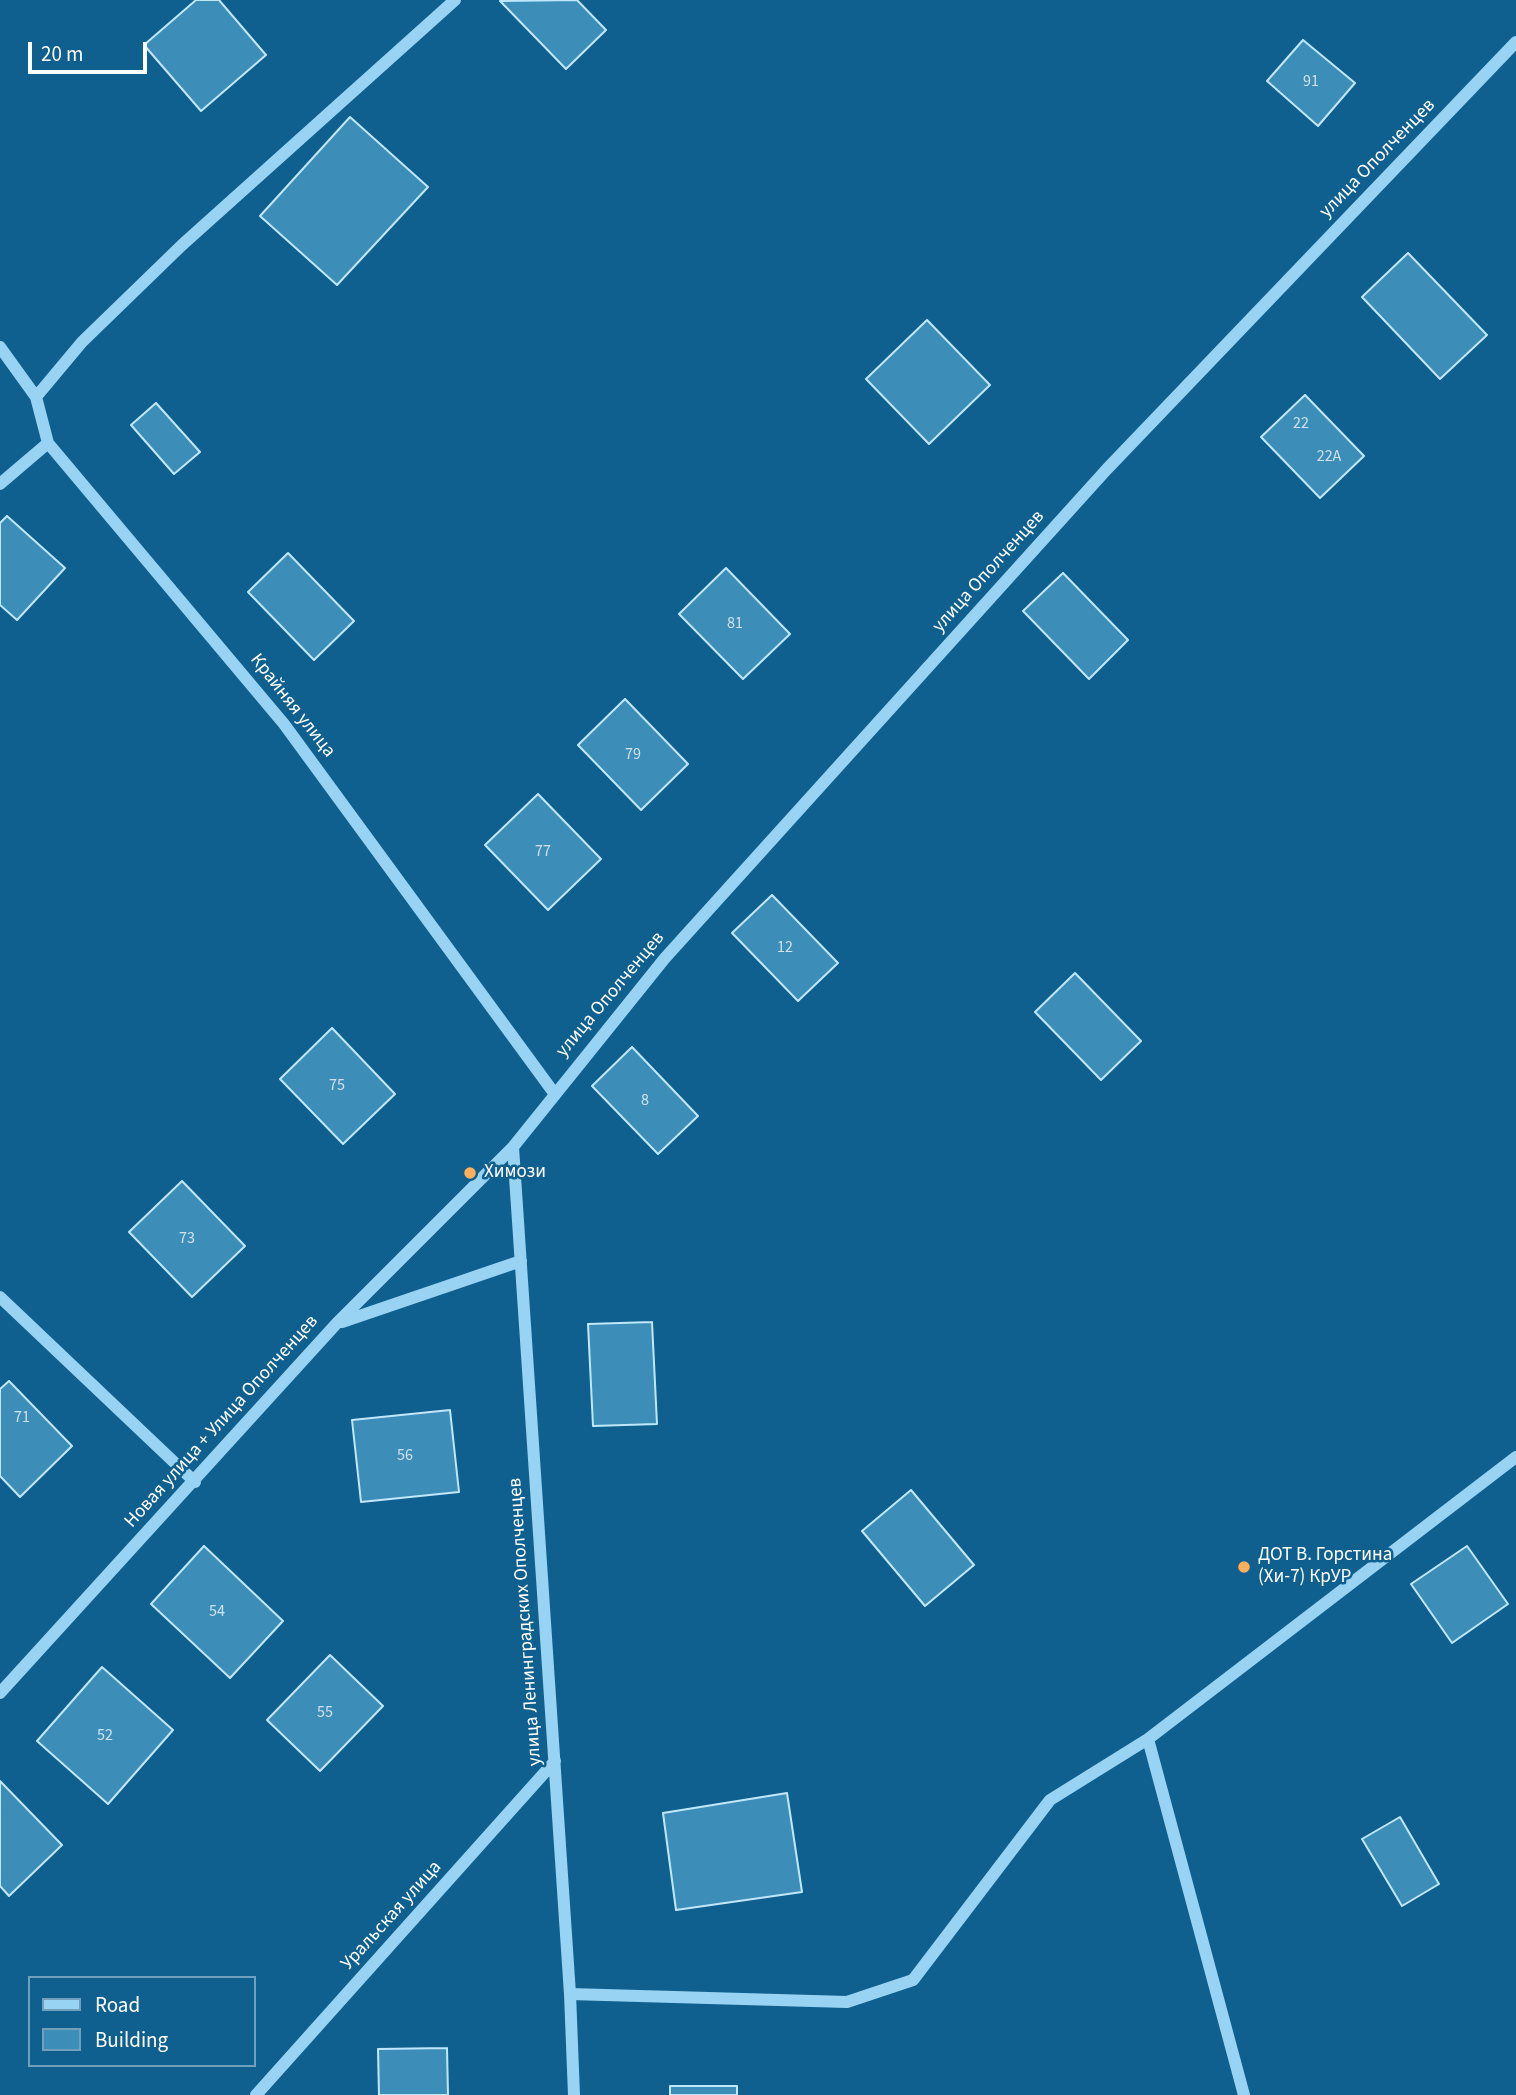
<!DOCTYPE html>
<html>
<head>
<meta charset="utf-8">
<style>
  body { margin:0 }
  #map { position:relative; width:1516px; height:2095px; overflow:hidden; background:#10608f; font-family:"Source Sans 3",sans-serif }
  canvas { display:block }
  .legend { position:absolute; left:28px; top:1976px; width:228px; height:91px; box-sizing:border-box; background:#10608f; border:2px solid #70a0bc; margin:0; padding:9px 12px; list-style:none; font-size:21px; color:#fff }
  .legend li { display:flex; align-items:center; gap:14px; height:35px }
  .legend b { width:35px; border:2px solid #70a0bc }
  .scale { position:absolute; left:28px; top:42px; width:119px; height:32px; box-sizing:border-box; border:4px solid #fff; border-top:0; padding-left:9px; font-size:21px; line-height:24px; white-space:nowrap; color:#fff; -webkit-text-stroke:5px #10608f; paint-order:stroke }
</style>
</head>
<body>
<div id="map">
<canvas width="1516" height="2095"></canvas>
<ul class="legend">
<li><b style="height:9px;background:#99d3f3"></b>Road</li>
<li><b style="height:19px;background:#3d8db9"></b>Building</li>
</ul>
<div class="scale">20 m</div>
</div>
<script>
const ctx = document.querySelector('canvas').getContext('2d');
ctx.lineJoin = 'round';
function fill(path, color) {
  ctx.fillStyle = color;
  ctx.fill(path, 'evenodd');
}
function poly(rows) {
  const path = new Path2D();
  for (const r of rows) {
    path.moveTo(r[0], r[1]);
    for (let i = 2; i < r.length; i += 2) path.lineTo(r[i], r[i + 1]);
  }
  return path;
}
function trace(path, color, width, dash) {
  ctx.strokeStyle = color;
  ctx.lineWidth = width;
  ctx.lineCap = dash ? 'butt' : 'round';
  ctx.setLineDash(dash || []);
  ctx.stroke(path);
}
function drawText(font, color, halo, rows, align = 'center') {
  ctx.font = font + ' "Source Sans 3",sans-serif';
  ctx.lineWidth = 5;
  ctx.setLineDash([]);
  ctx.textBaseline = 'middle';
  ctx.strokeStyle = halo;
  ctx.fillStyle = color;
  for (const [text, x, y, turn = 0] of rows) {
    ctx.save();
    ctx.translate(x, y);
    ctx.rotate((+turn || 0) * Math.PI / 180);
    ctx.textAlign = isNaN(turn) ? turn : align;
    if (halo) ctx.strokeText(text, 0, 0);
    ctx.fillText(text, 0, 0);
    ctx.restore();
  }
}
const building = poly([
  [196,0,219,0,266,55,201,111,144,45,196,0],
  [577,0,606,30,566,69,500,1,577,0],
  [1303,40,1355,83,1318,126,1267,81,1303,40],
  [350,117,428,187,337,285,260,216,350,117],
  [1408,253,1487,335,1440,379,1362,297,1408,253],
  [927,320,990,385,929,444,866,379,927,320],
  [1305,395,1364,456,1320,498,1261,437,1305,395],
  [156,403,200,452,174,474,131,425,156,403],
  [7,516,65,568,17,620,0,605,0,523,7,516],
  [288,553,354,621,314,660,248,592,288,553],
  [726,568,790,634,743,679,679,614,726,568],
  [1063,573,1128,640,1089,679,1023,611,1063,573],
  [625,699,688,764,641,810,578,745,625,699],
  [538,794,601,859,548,910,485,845,538,794],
  [772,895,838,963,798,1001,732,933,772,895],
  [1075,973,1141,1041,1101,1080,1035,1012,1075,973],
  [332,1028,395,1094,343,1144,280,1079,332,1028],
  [632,1047,698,1116,658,1154,592,1086,632,1047],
  [182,1181,245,1246,192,1297,129,1232,182,1181],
  [652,1322,657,1424,593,1426,588,1324,652,1322],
  [9,1381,72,1446,20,1497,0,1476,0,1389,9,1381],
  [450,1410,459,1492,361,1502,352,1420,450,1410],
  [911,1490,974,1565,925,1606,862,1531,911,1490],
  [204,1546,283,1621,230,1678,151,1604,204,1546],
  [1467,1546,1508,1604,1452,1643,1411,1584,1467,1546],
  [330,1655,383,1706,320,1771,267,1720,330,1655],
  [102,1667,173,1730,108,1804,37,1741,102,1667],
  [0,1781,62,1845,9,1896,0,1886,0,1781],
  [787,1793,802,1892,676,1910,663,1813,787,1793],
  [1400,1817,1439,1884,1402,1906,1362,1839,1400,1817],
  [447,2048,448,2095,379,2095,378,2049,447,2048],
  [670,2086,737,2086,737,2095,670,2095,670,2086]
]);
fill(building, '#3d8db9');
trace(building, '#c0e8fd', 2);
trace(poly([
  [0,347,36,397,48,443,284,724,554,1093],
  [36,397,82,342,182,245,455,0],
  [0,484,48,443],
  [513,1147,570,1994,574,2095],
  [0,1297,195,1482],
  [342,1322,521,1261],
  [0,1693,337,1323,513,1147,665,958,1107,469,1516,42],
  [1148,1739,1244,2095],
  [570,1994,847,2002,913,1980,1050,1800,1148,1739,1516,1457],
  [256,2095,555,1761]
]), '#99d3f3', 12);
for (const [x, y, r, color] of [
  [470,1173,7,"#ffaf5a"],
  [1244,1567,7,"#ffaf5a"]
]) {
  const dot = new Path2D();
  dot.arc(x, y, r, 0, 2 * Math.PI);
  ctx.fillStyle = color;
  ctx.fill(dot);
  trace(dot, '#10608f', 2.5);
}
drawText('16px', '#cee2ee', null, [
  ["91",1311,82],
  ["22",1301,424],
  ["22А",1329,457],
  ["81",735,624],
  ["79",633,755],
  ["77",543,852],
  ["12",785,948],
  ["75",337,1086],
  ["8",645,1101],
  ["73",187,1239],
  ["71",22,1418],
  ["56",405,1456],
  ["54",217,1612],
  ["55",325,1713],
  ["52",105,1736]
]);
drawText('19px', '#fff', '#10608f', [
  ["улица Ополченцев",1378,159,-46],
  ["улица Ополченцев",989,572,-48],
  ["Крайняя улица",292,706,52],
  ["улица Ополченцев",611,995,-50],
  ["Новая улица + Улица Ополченцев",222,1422,-48],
  ["улица Ленинградских Ополченцев",526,1622,-94],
  ["Уральская улица",392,1916,-48]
]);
drawText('19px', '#fff', '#10608f', [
  ["Химози",484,1173],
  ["ДОТ В. Горстина",1258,1556],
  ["(Хи-7) КрУР",1258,1578]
], 'left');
</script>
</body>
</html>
